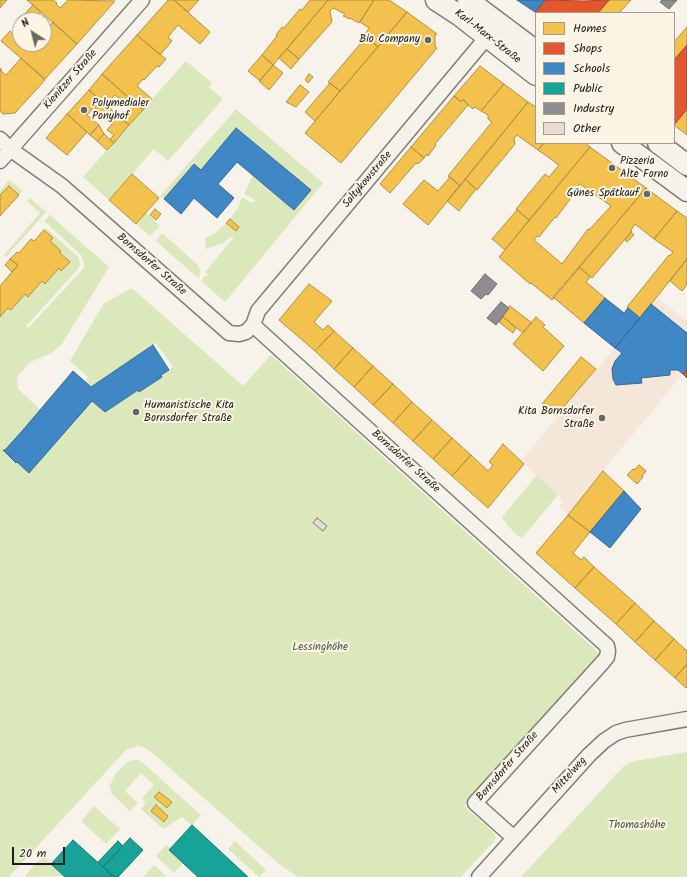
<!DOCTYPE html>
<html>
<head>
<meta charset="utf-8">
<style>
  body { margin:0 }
  #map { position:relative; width:687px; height:877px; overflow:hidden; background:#f7f3ea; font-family:Kalam,sans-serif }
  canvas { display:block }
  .legend { position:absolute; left:535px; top:12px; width:140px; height:132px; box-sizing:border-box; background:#fcf5e5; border:1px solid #a29e95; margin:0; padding:5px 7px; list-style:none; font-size:12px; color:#1c1c1c }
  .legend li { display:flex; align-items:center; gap:8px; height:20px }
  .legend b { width:20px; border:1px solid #a29e95 }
  .north { position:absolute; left:12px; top:12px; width:40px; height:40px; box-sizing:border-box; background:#fcf5e5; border:1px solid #a29e95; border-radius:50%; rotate:324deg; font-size:11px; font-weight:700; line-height:16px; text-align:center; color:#1c1c1c }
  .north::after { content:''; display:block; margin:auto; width:14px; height:18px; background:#696764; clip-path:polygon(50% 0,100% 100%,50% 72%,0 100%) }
  .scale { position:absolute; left:12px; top:847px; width:53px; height:18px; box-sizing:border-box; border:2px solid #1c1c1c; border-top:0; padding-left:5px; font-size:12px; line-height:14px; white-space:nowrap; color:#1c1c1c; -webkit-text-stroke:3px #fcf5e5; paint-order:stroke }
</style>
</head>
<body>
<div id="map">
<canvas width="687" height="877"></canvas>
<ul class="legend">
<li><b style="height:11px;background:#f2c14e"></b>Homes</li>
<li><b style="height:11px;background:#e4572e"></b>Shops</li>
<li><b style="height:11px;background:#3f88c5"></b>Schools</li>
<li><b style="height:11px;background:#17a398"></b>Public</li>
<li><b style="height:11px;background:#8d8d92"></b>Industry</li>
<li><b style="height:11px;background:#e7dbd2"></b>Other</li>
</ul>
<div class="north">N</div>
<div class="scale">20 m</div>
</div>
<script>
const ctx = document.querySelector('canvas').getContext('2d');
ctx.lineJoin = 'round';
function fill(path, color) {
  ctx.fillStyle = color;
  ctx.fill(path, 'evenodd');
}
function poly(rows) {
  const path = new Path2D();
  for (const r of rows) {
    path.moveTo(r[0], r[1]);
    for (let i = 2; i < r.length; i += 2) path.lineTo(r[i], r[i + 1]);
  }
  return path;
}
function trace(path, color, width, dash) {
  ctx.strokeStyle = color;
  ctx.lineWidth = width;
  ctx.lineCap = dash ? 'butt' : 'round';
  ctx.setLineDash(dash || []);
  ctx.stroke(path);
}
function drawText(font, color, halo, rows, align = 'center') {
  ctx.font = font + ' Kalam,sans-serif';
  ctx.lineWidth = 4;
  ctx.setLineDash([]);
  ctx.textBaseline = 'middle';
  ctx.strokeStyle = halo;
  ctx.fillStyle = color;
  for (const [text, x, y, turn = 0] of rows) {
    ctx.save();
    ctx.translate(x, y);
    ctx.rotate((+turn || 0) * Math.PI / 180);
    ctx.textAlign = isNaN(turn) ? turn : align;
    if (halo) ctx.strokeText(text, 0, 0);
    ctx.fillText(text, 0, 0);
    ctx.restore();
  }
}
fill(poly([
  [657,297,687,321,687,369,603,471,624,491,590,532,560,508,562,499,521,461]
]), '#f4e7d9');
fill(poly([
  [186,61,212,83,209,87,223,99,168,161,154,149,109,200,83,177],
  [236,109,323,183,225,302,201,281,205,276,208,275,205,272,234,237,232,236,223,243,206,249,205,238,214,234,226,223,236,231,239,228,230,219,238,208,242,197,252,203,255,200,244,194,253,175,310,190,236,128,201,170,193,164,164,199,160,196],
  [9,180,23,191,19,195,9,186,0,195,0,191],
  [30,198,46,212,6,257,4,255,40,213,27,201],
  [146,213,160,226,150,236,136,224],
  [50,215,109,267,62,344,50,354,30,362,17,377,18,389,41,410,5,450,3,450,16,463,17,462,29,473,92,401,105,412,138,390,139,392,161,377,161,375,173,367,156,343,91,387,85,382,88,377,70,361,104,303,132,288,243,386,271,355,599,653,598,658,592,664,464,806,494,833,496,838,494,841,461,877,298,877,279,864,149,750,139,746,126,750,9,877,0,877,0,317,8,308,11,310,25,294,28,296,42,281,45,283,59,268,62,271,69,262,59,252,61,251,50,241,44,230,46,228,75,254,79,259,80,264,77,270,26,326,28,328,84,268,84,263,81,255,44,221],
  [162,233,197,264,200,270,199,279,156,241],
  [537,475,558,495,522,538,517,535,508,526,502,517],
  [687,752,687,877,521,877,623,767,631,762,640,760],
  [133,760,138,760,143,763,201,815,192,825,182,817,163,829,141,809,146,803,142,798,154,785,141,773,125,791,138,803,130,811,112,794,109,787,116,773,127,762],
  [94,806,120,829,106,844,81,821],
  [235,841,266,870,259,877,228,849],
  [166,845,170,849,169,851,183,863,174,873,156,856],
  [43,856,65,876,24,877],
  [154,865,167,877,143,877]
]), '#dae8bc');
const homes = poly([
  [0,0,7,0,0,8,0,0],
  [27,0,53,0,57,3,56,4,60,8,68,0,115,1,77,44,27,0],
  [168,0,174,0,210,32,200,44,178,25,168,37,172,41,160,55,137,35,168,0],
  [174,0,199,0,188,12,174,0],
  [310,0,328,0,273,65,262,55,277,36,276,35,282,27,284,28,300,9,302,10,310,0],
  [328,0,331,1,331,0,374,0,359,23,350,18,350,19,343,16,345,14,333,8,330,11,332,22,299,59,287,49,328,0],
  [374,0,389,0,407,12,378,47,366,37,363,37,369,28,360,22,374,0],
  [609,0,631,0,619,13,598,13,609,0],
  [33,5,41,12,34,20,21,20,20,19,33,5],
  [407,12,437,34,435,35,435,46,437,48,341,163,305,133,407,12],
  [53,22,77,44,45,79,1,41,10,31,20,40,20,44,24,44,23,45,28,50,33,44,44,44,44,32,53,22],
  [687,27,687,45,674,60,674,42,687,27],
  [137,35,166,59,159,67,157,66,144,80,143,79,137,86,152,99,143,110,102,74,137,35],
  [366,37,378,47,340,91,328,82,366,37],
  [287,49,299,59,291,69,279,58,287,49],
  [262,55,273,65,260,81,248,71,262,55],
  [21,58,45,80,15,113,3,114,0,111,0,68,2,70,1,71,6,75,21,58],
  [273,65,283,73,269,90,259,81,273,65],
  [480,66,504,84,481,111,475,107,473,109,468,105,464,100,460,101,454,96,480,66],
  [102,74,130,99,126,104,115,95,106,105,89,90,102,74],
  [309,74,313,77,308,83,305,80,309,74],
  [330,83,340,91,315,121,305,112,330,83],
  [504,84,528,102,460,186,448,176,492,122,488,119,488,115,481,111,504,84],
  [300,85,309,92,296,107,286,102,300,85],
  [89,90,100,100,87,115,99,125,90,135,67,114,89,90],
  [454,96,460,101,464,100,468,105,435,144,436,145,428,156,427,154,424,158,411,147,454,96],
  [100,100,113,111,107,118,94,107,100,100],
  [528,102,536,107,536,143,544,143,538,150,517,135,514,139,515,144,477,190,465,179,528,102],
  [135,103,143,110,129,125,121,118,135,103],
  [687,109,687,135,674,125,687,109],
  [67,114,87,132,67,155,46,138,67,114],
  [119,116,129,125,114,143,110,139,114,135,107,130,119,116],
  [99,125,104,134,97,141,90,135,99,125],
  [104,134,114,143,107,150,97,141,104,134],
  [544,143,585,143,590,147,529,220,516,209,545,174,549,177,559,165,538,150,544,143],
  [411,147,424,158,418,164,416,163,390,193,380,184,411,147],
  [590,147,646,188,552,300,531,283,530,284,499,257,590,147],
  [580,184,611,206,589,230,588,229,562,264,534,240,537,236,539,237,555,217,556,218,577,190,576,188,580,184],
  [132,174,159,198,136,224,109,200,132,174],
  [450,177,460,186,428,225,403,204,424,180,438,191,450,177],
  [465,179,476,189,459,211,447,201,465,179],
  [9,186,19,195,0,216,0,195,9,186],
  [646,188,677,211,654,239,635,224,631,230,632,231,592,278,579,267,646,188],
  [155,209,161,214,156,220,150,215,155,209],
  [517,210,529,220,505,250,492,239,517,210],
  [677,211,687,218,687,259,640,318,627,307,669,255,670,256,673,252,654,239,677,211],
  [230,219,239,227,236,231,226,223,230,219],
  [44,230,53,238,50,241,61,251,59,252,70,262,61,271,59,268,45,284,42,281,28,297,25,294,11,310,8,308,0,317,0,286,18,265,10,259,17,252,19,253,31,239,34,241,44,230],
  [631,232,634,235,627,242,625,240,631,232],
  [10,259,18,265,12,272,5,265,10,259],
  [687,259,687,282,686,283,687,285,682,291,670,281,687,259],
  [579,267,590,277,586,282,605,298,584,323,553,297,579,267],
  [309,284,332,301,314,322,323,330,328,325,334,331,315,351,279,320,309,284],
  [510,306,532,323,523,333,502,316,510,306],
  [503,317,516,328,513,333,499,322,503,317],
  [536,317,545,325,543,327,564,346,543,371,513,344,536,317],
  [334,331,353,348,334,369,315,351,334,331],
  [353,348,373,366,354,387,334,369,353,348],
  [581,357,596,369,556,416,542,404,581,357],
  [373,366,393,384,373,405,354,387,373,366],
  [393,384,412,402,393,423,373,405,393,384],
  [412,402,432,420,413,441,393,423,412,402],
  [432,420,452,438,433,459,413,441,432,420],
  [452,438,471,455,452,476,433,459,452,438],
  [503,444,524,464,488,508,452,476,471,455,488,471,493,465,489,462,503,444],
  [639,465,646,471,642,476,643,477,637,484,627,475,633,469,634,470,639,465],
  [603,471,624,491,590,532,568,515,603,471],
  [568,515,590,532,573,553,581,560,584,557,594,567,575,588,536,553,568,515],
  [594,567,635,603,616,624,575,588,594,567],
  [635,603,654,621,635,642,616,624,635,603],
  [654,621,674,639,655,660,635,642,654,621],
  [674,639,687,651,687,664,675,678,655,660,674,639],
  [687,664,687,687,686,688,675,678,687,664],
  [159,792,172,802,167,808,154,797,159,792],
  [156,805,168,816,164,822,151,811,156,805]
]);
fill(homes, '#f2c14e');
trace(homes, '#b2903f', 1);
const shops = poly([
  [545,0,584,1,609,0,598,13,536,13,535,12,545,0],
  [687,45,687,109,674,125,674,60,687,45],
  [687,369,687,378,683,374,687,369]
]);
fill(shops, '#e4572e');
trace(shops, '#a84529', 1);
const schools = poly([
  [517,0,545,0,535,12,517,0],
  [236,128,311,190,294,210,237,162,218,184,234,198,217,218,194,198,181,214,164,199,194,164,201,170,236,128],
  [605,298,624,313,628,308,640,318,615,348,584,323,605,298],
  [651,304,687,333,687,369,683,374,678,370,670,370,670,375,641,378,642,383,616,385,613,379,612,369,615,361,622,353,615,348,651,304],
  [153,345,169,370,161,375,162,377,139,392,138,390,105,412,92,401,29,473,17,462,16,463,3,450,5,450,23,430,73,371,91,387,153,345],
  [624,491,641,509,610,548,590,532,624,491]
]);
fill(schools, '#3f88c5');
trace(schools, '#346892', 1);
const public = poly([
  [192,825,248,877,198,877,169,850,192,825],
  [130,838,143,850,118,877,114,877,103,867,130,838],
  [73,840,103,867,114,877,65,877,51,864,73,840],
  [118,841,123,846,103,867,98,862,118,841]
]);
fill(public, '#17a398');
trace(public, '#187a73', 1);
const industry = poly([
  [662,0,677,0,669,9,660,2,662,0],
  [485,274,497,284,488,295,486,294,481,299,471,291,485,274],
  [501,302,509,308,496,325,487,318,501,302]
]);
fill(industry, '#8d8d92');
trace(industry, '#6b6b6f', 1);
const building = poly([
  [317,518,327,526,323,531,313,523,317,518]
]);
fill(building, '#e7dbd2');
trace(building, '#7f7d79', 1);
const street = poly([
  [0,139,10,149,62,186,229,333,239,334,246,332,253,325],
  [0,161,142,0],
  [253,325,607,646,608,651,607,657,603,662,475,803,514,838],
  [253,325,258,311,487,37],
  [479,877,589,755,604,741,616,733,625,730,687,719]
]);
const secondary = poly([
  [436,0,459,15,536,75],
  [468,0,536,51],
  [622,143,687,191],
  [658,143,687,165]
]);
trace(street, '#7f7d79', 17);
trace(secondary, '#7f7d79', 23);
trace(street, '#f5f2ec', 14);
trace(secondary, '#f5f2ec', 20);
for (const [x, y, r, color] of [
  [428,40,4,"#696764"],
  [84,110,4,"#696764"],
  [612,168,4,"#696764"],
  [647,194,4,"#696764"],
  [136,412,4,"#696764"],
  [602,418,4,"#696764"]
]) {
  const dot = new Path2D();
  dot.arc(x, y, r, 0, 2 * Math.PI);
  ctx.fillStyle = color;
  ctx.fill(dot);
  trace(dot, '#fcf5e5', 1.5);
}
drawText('11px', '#1c1c1c', '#fcf5e5', [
  ["Karl-Marx-Straße",487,37,38],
  ["Kienitzer Straße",71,80,-49],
  ["Saltykowstraße",368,180,-50],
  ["Bornsdorfer Straße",151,265,41],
  ["Bornsdorfer Straße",405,462,42],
  ["Bornsdorfer Straße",508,767,-49],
  ["Mittelweg",570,776,-48]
]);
drawText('11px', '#1c1c1c', '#fcf5e5', [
  ["Bio Company",420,40],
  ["Polymedialer",92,104,"left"],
  ["Ponyhof",92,117,"left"],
  ["Pizzeria",620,162,"left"],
  ["Alte Forno",620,175,"left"],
  ["Günes Spätkauf",639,194],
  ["Humanistische Kita",144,406,"left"],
  ["Bornsdorfer Straße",144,419,"left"],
  ["Kita Bornsdorfer",594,412],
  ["Straße",594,425]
], 'right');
drawText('11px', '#4e5641', '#fcf5e5', [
  ["Lessinghöhe",320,648],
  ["Thomashöhe",637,826]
]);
</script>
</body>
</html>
